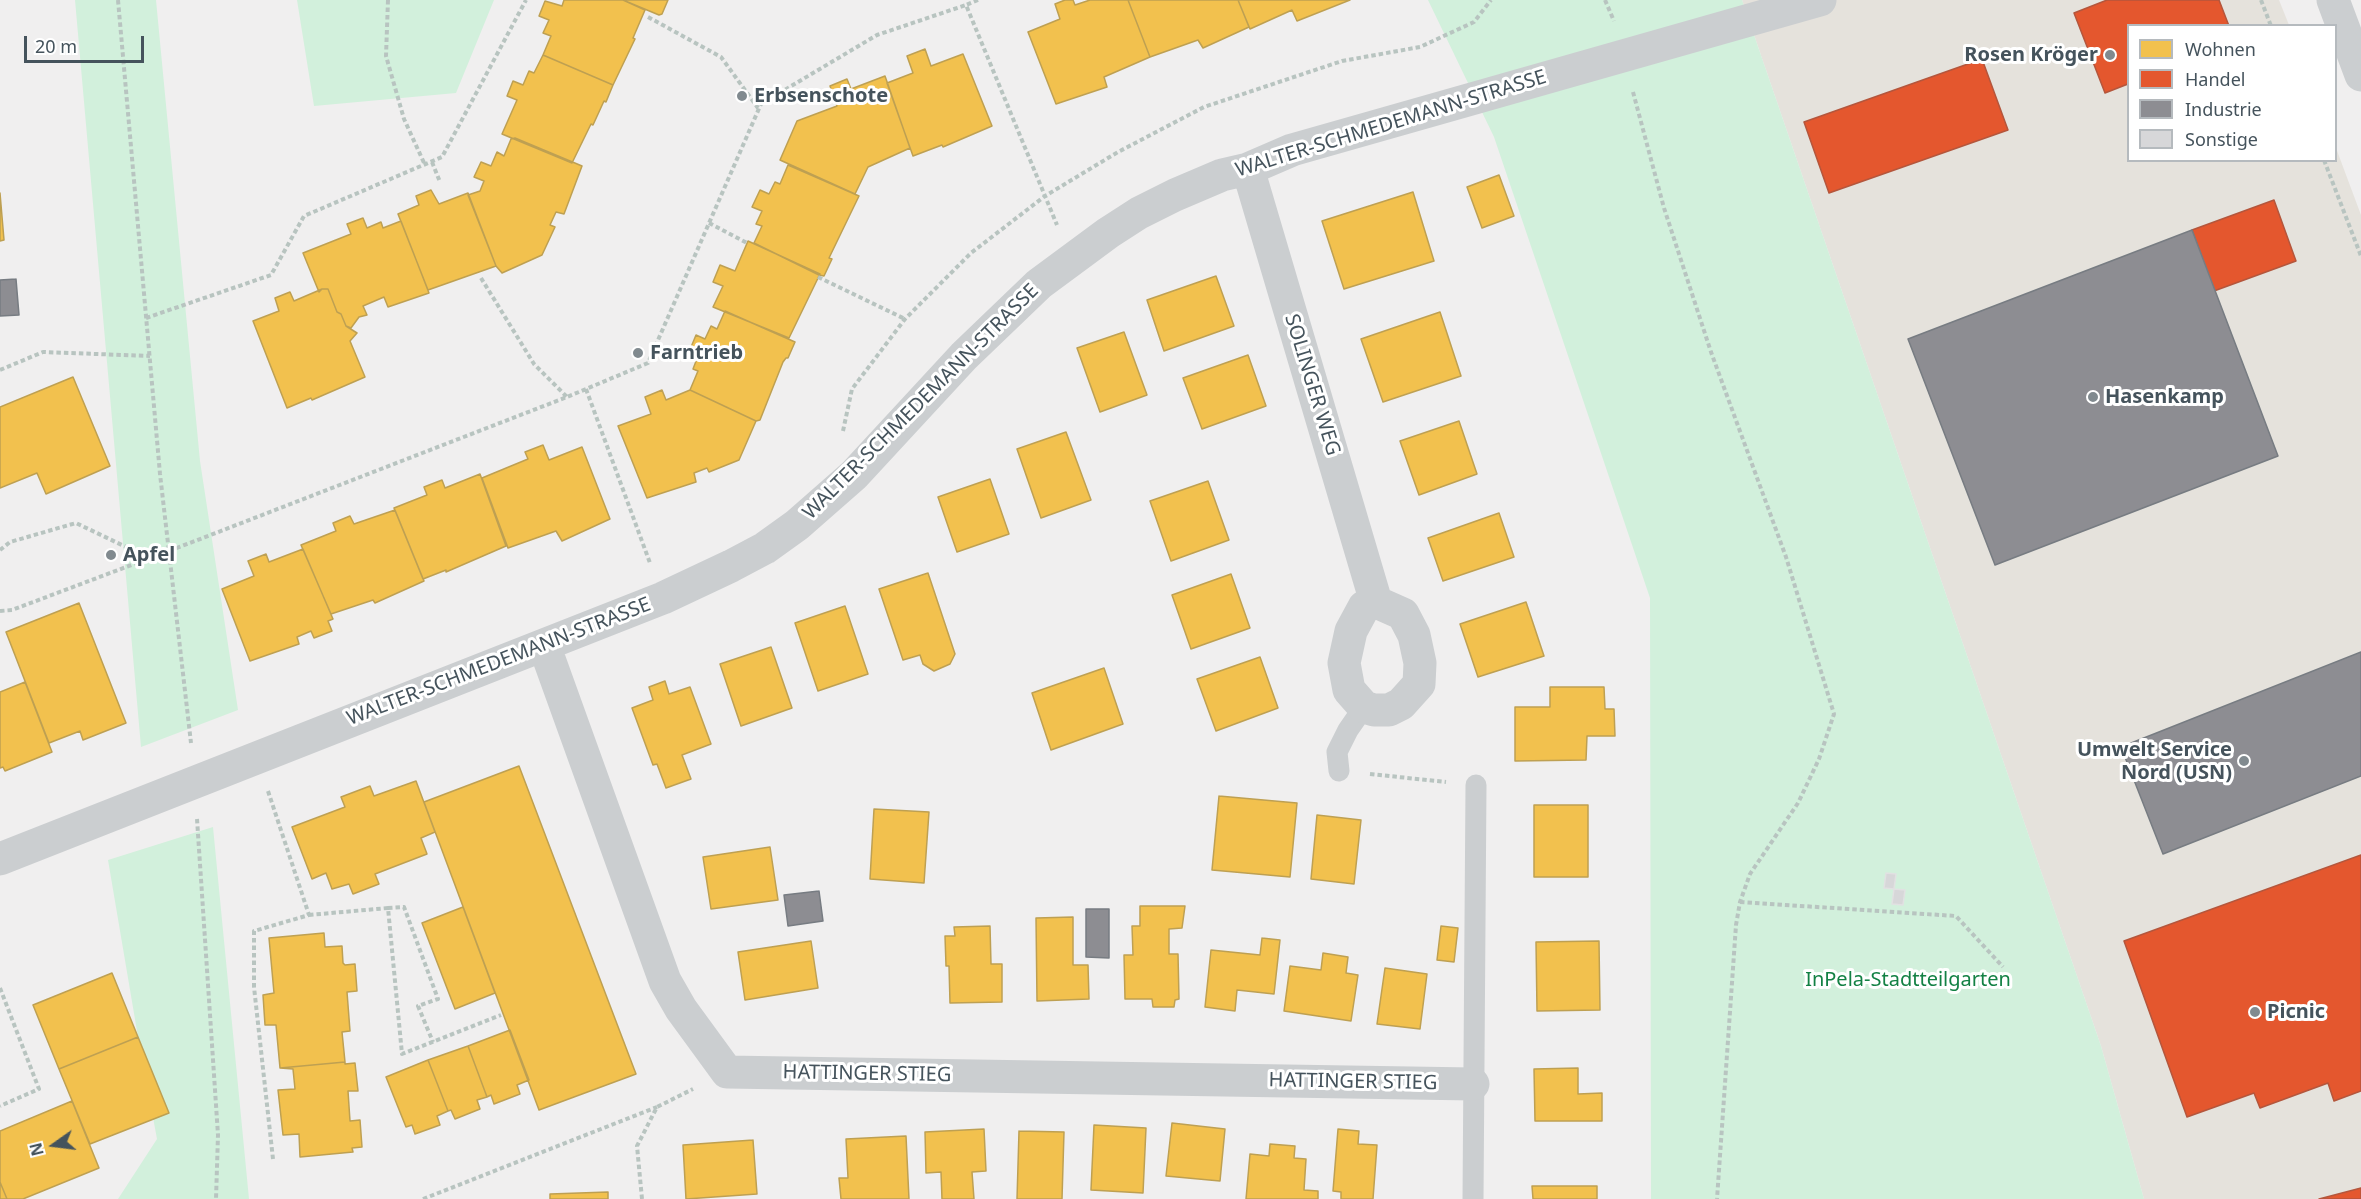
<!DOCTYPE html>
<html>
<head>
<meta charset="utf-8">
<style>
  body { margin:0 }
  #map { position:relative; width:2361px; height:1199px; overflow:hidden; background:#f0efef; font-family:"Noto Sans",sans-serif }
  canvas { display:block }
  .legend { position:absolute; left:2127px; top:24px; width:210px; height:138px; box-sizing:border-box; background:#fff; border:2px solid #b5babe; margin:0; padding:8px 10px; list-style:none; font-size:18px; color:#45535c }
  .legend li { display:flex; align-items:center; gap:12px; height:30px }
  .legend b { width:30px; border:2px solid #b5babe }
  .north { position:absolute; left:24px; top:1115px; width:60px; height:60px; -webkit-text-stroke:4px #fff; paint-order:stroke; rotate:256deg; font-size:16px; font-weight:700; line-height:24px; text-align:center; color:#45535c }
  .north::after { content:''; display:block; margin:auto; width:21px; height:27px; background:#45535c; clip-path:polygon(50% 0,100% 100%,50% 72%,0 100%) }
  .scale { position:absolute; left:24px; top:36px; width:120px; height:27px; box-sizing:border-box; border:3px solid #45535c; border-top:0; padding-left:8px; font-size:18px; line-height:21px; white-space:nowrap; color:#45535c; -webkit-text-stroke:4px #fff; paint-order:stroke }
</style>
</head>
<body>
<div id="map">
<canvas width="2361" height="1199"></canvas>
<ul class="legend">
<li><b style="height:16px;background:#f2c14e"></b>Wohnen</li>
<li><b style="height:16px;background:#e4572e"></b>Handel</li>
<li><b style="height:16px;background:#8d8d92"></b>Industrie</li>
<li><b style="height:16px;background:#d7d7d9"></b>Sonstige</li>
</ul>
<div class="north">N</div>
<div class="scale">20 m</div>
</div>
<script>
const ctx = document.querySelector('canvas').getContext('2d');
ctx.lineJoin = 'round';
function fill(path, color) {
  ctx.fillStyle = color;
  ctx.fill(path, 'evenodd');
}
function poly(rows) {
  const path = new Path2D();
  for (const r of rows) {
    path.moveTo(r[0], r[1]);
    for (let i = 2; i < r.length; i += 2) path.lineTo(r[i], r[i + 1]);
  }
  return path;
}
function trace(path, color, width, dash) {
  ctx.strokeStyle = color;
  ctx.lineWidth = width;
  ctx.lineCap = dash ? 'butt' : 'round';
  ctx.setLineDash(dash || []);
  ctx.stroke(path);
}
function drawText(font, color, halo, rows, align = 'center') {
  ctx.font = font + ' "Noto Sans",sans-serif';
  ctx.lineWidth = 6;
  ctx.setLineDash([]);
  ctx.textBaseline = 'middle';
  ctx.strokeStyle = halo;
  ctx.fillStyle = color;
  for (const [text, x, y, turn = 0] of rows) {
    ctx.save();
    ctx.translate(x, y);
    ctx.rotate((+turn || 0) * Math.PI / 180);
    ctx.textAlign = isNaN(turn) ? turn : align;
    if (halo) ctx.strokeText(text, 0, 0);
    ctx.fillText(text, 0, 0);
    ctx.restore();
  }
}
fill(poly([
  [1742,0,2279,0,2289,25,2128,26,2128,160,2336,160,2336,148,2361,215,2361,1199,2144,1199,2101,1046]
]), '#e5e2dc');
fill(poly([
  [75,0,156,0,200,461,238,710,141,747],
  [297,0,494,0,456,93,314,106],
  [1428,0,1742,0,2101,1046,2144,1199,1651,1199,1650,598,1494,137],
  [213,827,249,1199,118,1199,157,1139,138,1037,108,860]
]), '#d2f0dc');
const homes = poly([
  [564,0,623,0,645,10,633,38,635,39,613,85,543,55,551,36,543,33,549,20,539,16,545,1,562,6,564,0],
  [623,0,668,0,662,14,659,15,623,0],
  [1073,0,1075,5,1090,0,1128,0,1150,57,1104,77,1107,87,1056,104,1028,32,1060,19,1055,4,1065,0,1073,0],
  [1128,0,1238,0,1249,27,1203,48,1198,40,1150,57,1128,0],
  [1238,0,1350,0,1297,21,1292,10,1250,29,1238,0],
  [925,49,931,66,963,54,992,126,943,147,942,145,913,156,887,83,913,73,907,56,925,49],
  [543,55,613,85,606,102,604,101,593,125,591,124,572,163,502,134,517,100,507,96,513,81,523,85,529,71,534,73,543,55],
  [885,76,910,148,868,167,855,194,780,160,797,121,837,106,830,86,847,79,851,89,885,76],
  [515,138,582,166,564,214,556,212,550,225,555,227,542,255,502,273,496,266,468,195,480,191,484,181,474,177,481,162,491,166,497,152,504,156,511,139,515,138],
  [788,165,859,196,829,258,832,259,824,276,819,275,754,243,762,226,756,224,762,211,752,207,760,190,769,194,775,182,780,184,788,165],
  [1499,175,1514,216,1482,228,1467,187,1499,175],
  [431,190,439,204,468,193,496,266,428,290,398,214,419,205,416,196,431,190],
  [1413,192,1434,261,1344,289,1322,221,1413,192],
  [0,193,4,240,0,241,0,193],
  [363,218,367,228,381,222,383,228,401,221,429,293,388,307,384,297,363,306,367,315,359,317,351,328,346,326,341,314,337,312,328,289,322,289,319,292,303,253,351,234,347,224,363,218],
  [748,241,820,274,789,338,713,307,723,286,713,282,720,265,735,271,748,241],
  [1216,276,1234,326,1164,351,1147,300,1216,276],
  [322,289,328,289,337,312,341,314,346,326,357,333,350,341,365,377,312,400,311,398,287,408,253,321,279,311,275,298,290,292,294,301,322,289],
  [725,311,795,342,788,358,786,358,783,362,760,420,756,421,690,390,698,371,693,369,698,356,689,352,696,335,705,339,711,326,717,329,725,311],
  [1440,312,1461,376,1383,402,1361,339,1440,312],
  [1124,332,1147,395,1100,412,1077,348,1124,332],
  [1248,355,1266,406,1202,429,1183,378,1248,355],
  [73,377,110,466,46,494,37,473,0,488,0,407,73,377],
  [662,390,666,400,690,390,756,421,739,460,709,472,707,468,694,473,696,482,647,498,618,426,651,414,645,397,662,390],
  [1459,421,1477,474,1419,495,1400,441,1459,421],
  [1066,432,1091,500,1041,518,1017,449,1066,432],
  [543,445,549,460,582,447,610,519,562,541,556,531,508,548,482,478,528,459,525,452,543,445],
  [480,474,506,546,446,572,446,570,423,579,394,508,427,495,424,487,442,480,445,488,480,474],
  [990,479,1009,534,957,552,938,497,990,479],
  [1208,481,1229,540,1171,561,1150,501,1208,481],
  [395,510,424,581,375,603,373,600,331,614,301,545,336,531,333,523,350,516,354,524,395,510],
  [1499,513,1514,557,1443,581,1428,538,1499,513],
  [303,549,333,619,328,621,332,631,314,638,311,631,297,637,299,644,250,661,222,589,254,576,248,561,266,554,269,562,303,549],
  [928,573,955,654,950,664,934,671,923,664,920,655,903,660,879,589,928,573],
  [1231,574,1250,628,1191,649,1172,595,1231,574],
  [1526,602,1544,656,1478,677,1460,624,1526,602],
  [79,603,126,723,83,740,80,731,49,743,6,632,79,603],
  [845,606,868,674,818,691,795,623,845,606],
  [771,647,792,708,741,726,720,664,771,647],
  [1260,657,1278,708,1216,731,1197,679,1260,657],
  [1104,668,1123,724,1051,750,1032,693,1104,668],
  [665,681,669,694,690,687,711,744,682,755,691,779,666,788,657,764,653,765,632,708,653,700,649,687,665,681],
  [25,682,52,752,5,771,3,767,0,768,0,692,25,682],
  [1550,687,1604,687,1605,709,1614,709,1615,736,1587,736,1586,760,1515,761,1515,707,1550,707,1550,687],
  [519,766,636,1074,539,1110,424,802,519,766],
  [416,781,435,832,421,838,427,854,375,874,379,884,353,894,349,884,332,889,326,873,312,879,292,827,345,807,341,797,370,786,374,796,416,781],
  [1219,796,1297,803,1290,877,1212,870,1219,796],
  [1534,805,1588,805,1588,877,1534,877,1534,805],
  [874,809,929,812,924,883,870,879,874,809],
  [1317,815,1361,820,1354,884,1311,879,1317,815],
  [770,847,778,900,711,909,703,857,770,847],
  [1140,906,1185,906,1182,928,1169,929,1169,954,1178,954,1179,999,1175,1000,1174,1007,1153,1007,1152,999,1125,999,1124,955,1133,955,1132,926,1140,926,1140,906],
  [463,907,495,993,455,1009,422,923,463,907],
  [1073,917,1073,965,1088,965,1089,999,1037,1001,1036,918,1073,917],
  [990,926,991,964,1002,964,1002,1002,950,1003,949,966,946,966,945,936,955,936,954,927,990,926],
  [1441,926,1458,928,1454,962,1437,960,1441,926],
  [324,933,325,947,342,946,343,963,345,965,355,964,357,991,347,992,350,1031,342,1032,345,1062,280,1068,276,1025,265,1025,263,995,274,993,269,938,324,933],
  [1262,938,1280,940,1274,994,1237,990,1235,1011,1205,1007,1211,950,1260,955,1262,938],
  [811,941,818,988,745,1000,738,952,811,941],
  [1599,941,1600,1010,1537,1011,1536,942,1599,941],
  [1323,953,1348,957,1346,973,1358,975,1351,1021,1284,1011,1290,966,1321,970,1323,953],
  [1385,968,1427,974,1420,1029,1377,1024,1385,968],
  [112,973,138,1037,59,1069,33,1005,112,973],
  [510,1030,529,1080,517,1085,520,1094,494,1104,491,1095,487,1097,468,1046,510,1030],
  [138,1037,169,1113,90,1144,59,1069,138,1037],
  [468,1046,487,1097,477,1100,480,1109,455,1119,451,1110,448,1111,428,1060,468,1046],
  [428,1060,448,1111,437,1116,440,1125,415,1134,412,1125,406,1127,386,1077,428,1060],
  [345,1062,345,1064,355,1063,358,1091,348,1091,350,1121,360,1120,362,1147,352,1148,353,1152,300,1157,299,1134,283,1135,278,1090,295,1089,293,1069,280,1068,345,1062],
  [1578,1068,1578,1094,1602,1093,1602,1121,1535,1121,1534,1069,1578,1068],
  [72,1101,99,1168,23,1199,7,1199,0,1182,0,1131,72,1101],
  [1172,1123,1225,1129,1220,1181,1166,1176,1172,1123],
  [1094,1125,1146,1128,1143,1193,1091,1190,1094,1125],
  [984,1129,986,1171,972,1172,974,1199,942,1199,941,1172,926,1173,925,1132,984,1129],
  [1338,1129,1359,1131,1358,1144,1377,1145,1373,1199,1341,1199,1341,1192,1333,1191,1338,1129],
  [1019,1131,1064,1132,1062,1199,1017,1199,1019,1131],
  [906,1136,909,1199,841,1199,839,1178,848,1178,846,1139,906,1136],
  [753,1140,757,1194,686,1199,683,1145,753,1140],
  [1270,1144,1295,1146,1294,1158,1306,1159,1304,1190,1318,1191,1318,1199,1246,1199,1250,1154,1269,1156,1270,1144],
  [0,1182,7,1199,0,1199,0,1182],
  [1532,1186,1597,1186,1597,1199,1533,1199,1532,1186],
  [608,1192,608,1199,550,1199,550,1194,608,1192]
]);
fill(homes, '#f2c14e');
trace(homes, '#bea052', 1.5);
const shops = poly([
  [2107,0,2219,0,2229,26,2128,26,2128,84,2105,93,2074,13,2107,0],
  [1982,59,2008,130,1829,193,1804,122,1982,59],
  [2274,200,2296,261,2214,291,2192,230,2274,200],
  [2361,855,2361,1091,2334,1101,2328,1083,2260,1108,2254,1093,2187,1117,2124,941,2361,855],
  [2361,1188,2361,1199,2319,1199,2361,1188]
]);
fill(shops, '#e4572e');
trace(shops, '#b4563c', 1.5);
const industry = poly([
  [2192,230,2278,456,1995,565,1908,339,2192,230],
  [16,279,19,315,0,316,0,280,16,279],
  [2361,652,2361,776,2163,854,2121,747,2361,652],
  [819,891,823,921,788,926,784,895,819,891],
  [1086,909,1109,909,1109,958,1086,957,1086,909]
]);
fill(industry, '#8d8d92');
trace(industry, '#777c82', 1.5);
const building = poly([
  [1886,873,1896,874,1894,889,1884,888,1886,873],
  [1894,889,1905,890,1903,905,1892,904,1894,889]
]);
fill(building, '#d7d7d9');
trace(building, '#e1e1e2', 1.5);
trace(poly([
  [118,0,160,474,191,743],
  [388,0,386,56,404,119,425,165],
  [978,0,966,5,1057,225],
  [1605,0,1614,21],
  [2261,0,2271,26],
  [648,17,721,57,758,108],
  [1633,92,1664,208,1711,352,1786,557,1834,714,1819,759,1798,803,1750,874,1740,902,1736,925,1717,1199],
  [2324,160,2361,256],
  [432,162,440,182],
  [709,223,747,243],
  [818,277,905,319],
  [481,278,534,364,567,397],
  [146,318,271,275,304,216,442,157,526,0],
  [0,370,43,352,150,356],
  [586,389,650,563],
  [843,431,852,389,905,319,971,253,1045,196,1118,152,1204,107,1342,61,1420,47,1474,22,1491,0],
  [0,550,10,542,76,523,149,558],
  [0,611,12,610,195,541,567,397,648,363,761,104,877,35,966,5],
  [1370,774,1446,782],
  [268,791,309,915,254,931,254,987,273,1159],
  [197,819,218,1135,216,1199],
  [1740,902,1956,916,2003,967],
  [388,908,404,907,438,999,418,1006,433,1042],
  [309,915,388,908,402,1054,501,1015],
  [0,988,39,1089,0,1106],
  [423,1199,657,1107],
  [642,1199,637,1146,657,1107,693,1089]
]), '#b8c4c0', 4, [4.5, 3]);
trace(poly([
  [1339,771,1337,752,1348,730,1364,707],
  [1473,1199,1476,785]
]), '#cbced0', 21);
trace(poly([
  [1248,169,1376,602,1364,607,1351,631,1344,663,1349,690,1364,707,1374,710,1389,710,1401,704,1419,684,1420,663,1414,635,1403,614,1376,602],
  [544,645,665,981,681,1009,727,1072,1473,1084],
  [0,859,663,598,731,566,765,548,797,525,854,475,964,356,1039,284,1108,233,1139,213,1175,195,1222,175,1248,169,1292,150,1820,0]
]), '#cbced0', 33);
trace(poly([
  [2333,0,2361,75]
]), '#cbced0', 33);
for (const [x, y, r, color] of [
  [2110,55,6,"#818a8f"],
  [742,96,6,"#818a8f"],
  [638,353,6,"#818a8f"],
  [2093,397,6,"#818a8f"],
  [111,555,6,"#818a8f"],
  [2244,761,6,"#818a8f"],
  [2255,1012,6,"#818a8f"]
]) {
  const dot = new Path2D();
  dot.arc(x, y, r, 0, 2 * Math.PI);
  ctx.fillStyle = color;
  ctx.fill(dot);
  trace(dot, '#fff', 2);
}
drawText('bold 20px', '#45535c', '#fff', [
  ["Rosen Kröger",2098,55,"right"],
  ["Erbsenschote",754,96],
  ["Farntrieb",650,353],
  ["Hasenkamp",2105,397],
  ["Apfel",123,555],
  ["Umwelt Service",2232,750,"right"],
  ["Nord (USN)",2232,773,"right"],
  ["Picnic",2267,1012]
], 'left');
drawText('20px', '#45535c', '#fff', [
  ["WALTER-SCHMEDEMANN-STRASSE",1391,124,-17],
  ["SOLINGER WEG",1312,385,73],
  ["WALTER-SCHMEDEMANN-STRASSE",921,402,-45],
  ["WALTER-SCHMEDEMANN-STRASSE",499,662,-21],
  ["HATTINGER STIEG",867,1074,1],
  ["HATTINGER STIEG",1353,1082,1]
]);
drawText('20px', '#138144', '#fff', [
  ["InPela-Stadtteilgarten",1908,980]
]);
</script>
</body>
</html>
